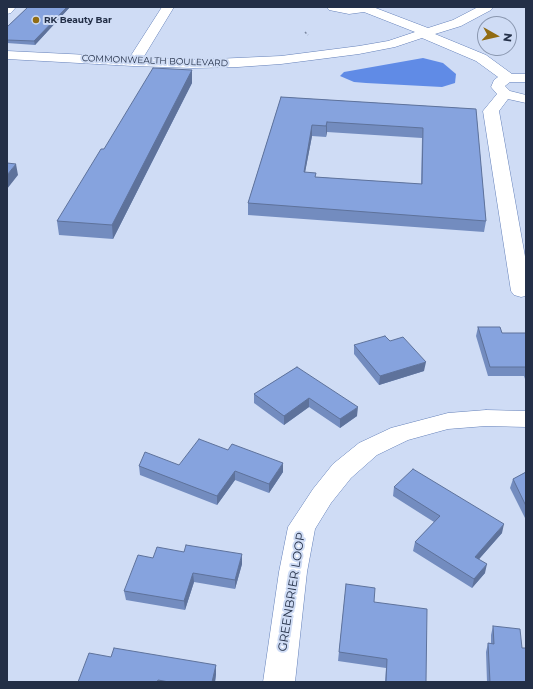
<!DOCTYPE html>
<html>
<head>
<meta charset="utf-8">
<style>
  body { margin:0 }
  #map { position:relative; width:533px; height:689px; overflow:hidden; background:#cfdcf5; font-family:Montserrat,sans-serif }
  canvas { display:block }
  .frame { position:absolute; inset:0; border:8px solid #232f47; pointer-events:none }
  .north { position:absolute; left:477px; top:16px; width:40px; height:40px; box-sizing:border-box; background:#cfdcf5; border:1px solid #8a97af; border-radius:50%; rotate:98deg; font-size:11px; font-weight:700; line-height:16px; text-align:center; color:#232f47 }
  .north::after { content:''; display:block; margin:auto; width:14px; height:18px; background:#916c13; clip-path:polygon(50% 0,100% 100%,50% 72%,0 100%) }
</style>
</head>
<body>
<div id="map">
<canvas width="533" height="689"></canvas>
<div class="frame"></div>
<div class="north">N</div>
</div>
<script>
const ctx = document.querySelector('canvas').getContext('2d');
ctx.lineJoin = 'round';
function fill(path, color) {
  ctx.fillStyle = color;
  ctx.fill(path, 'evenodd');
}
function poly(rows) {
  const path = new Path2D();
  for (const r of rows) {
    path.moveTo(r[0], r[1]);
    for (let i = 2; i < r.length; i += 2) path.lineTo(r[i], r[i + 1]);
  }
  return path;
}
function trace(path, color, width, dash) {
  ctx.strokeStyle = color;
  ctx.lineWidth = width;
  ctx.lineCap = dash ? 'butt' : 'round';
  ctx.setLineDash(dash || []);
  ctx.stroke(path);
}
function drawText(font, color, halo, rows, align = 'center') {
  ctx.font = font + ' Montserrat,sans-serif';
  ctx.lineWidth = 4;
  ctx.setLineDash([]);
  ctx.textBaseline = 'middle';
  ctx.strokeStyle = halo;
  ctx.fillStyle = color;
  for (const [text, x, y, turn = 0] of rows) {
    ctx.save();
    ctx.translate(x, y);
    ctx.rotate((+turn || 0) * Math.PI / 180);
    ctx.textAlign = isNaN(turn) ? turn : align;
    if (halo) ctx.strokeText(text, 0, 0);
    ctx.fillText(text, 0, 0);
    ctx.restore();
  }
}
fill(poly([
  [423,58,443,63,456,74,455,83,442,87,366,83,354,82,340,76,344,72]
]), '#608be6');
const minor = poly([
  [7,7,16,7,11,13,7,14,7,7],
  [162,7,174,7,143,58,193,60,281,56,359,46,388,41,415,32,364,12,349,14,329,10,327,7,373,7,428,28,453,20,478,7,493,7,491,10,461,26,435,34,486,55,512,74,526,74,526,82,510,82,505,86,510,91,526,95,526,103,508,99,499,111,526,262,526,296,521,297,514,295,511,291,483,111,497,94,491,87,494,80,498,77,476,61,422,38,395,47,359,54,281,64,238,67,193,68,133,66,7,59,7,51,130,57,162,7],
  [486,410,526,411,526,427,486,426,448,429,408,440,377,455,351,478,331,503,315,529,307,572,295,682,263,682,279,572,288,527,313,489,333,464,359,443,391,428,448,413,486,410]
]);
trace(minor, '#6480b9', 1);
trace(poly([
  [305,32,308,35]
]), '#7a869f', 1.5, [2, 2]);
fill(minor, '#fff');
fill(poly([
  [28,7,70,7,35,45,7,43,7,27],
  [192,70,192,83,113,239,59,235,57,221,104,149],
  [281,97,476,109,486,221,484,232,248,215,248,203],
  [327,132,422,138,421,184,316,177,305,172,312,136,326,137],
  [478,327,502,333,526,333,526,382,524,376,488,376,476,336],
  [390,341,424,371,379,385,354,354,354,345],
  [297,367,357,416,340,428,309,407,284,425,254,403,254,394],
  [179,465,283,472,269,493,235,480,217,505,140,475,139,466],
  [526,472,526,520,510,488,513,479],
  [394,487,502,533,479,559,485,573,472,588,413,551,415,542,434,522,393,496],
  [153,558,242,564,235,589,194,582,185,610,126,600,124,591],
  [346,584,374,602,426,682,385,682,386,668,338,661],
  [493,626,522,648,526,682,487,682,486,652,488,643,491,643,491,635],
  [111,657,216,665,216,674,215,682,78,682]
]), '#738cbf');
fill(poly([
  [67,7,70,7,35,45,34,41],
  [192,70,192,83,113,239,112,225],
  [327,122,327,132,326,137,326,126],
  [312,125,312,136,303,183,304,172],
  [16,164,18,175,7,189,7,175],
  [426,362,424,371,379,385,380,376],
  [309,398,309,407,284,425,284,416],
  [358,407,357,416,340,428,340,419],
  [283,463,283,472,269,493,269,484],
  [235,471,235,480,217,505,217,496],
  [504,524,502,533,473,566,475,557],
  [242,554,242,564,235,589,235,580],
  [487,564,485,573,472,588,474,579],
  [193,573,194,582,185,610,184,601],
  [216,665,216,674,215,682,212,682]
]), '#5e729b');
const building = poly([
  [28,7,67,7,34,41,7,40,7,27,28,7],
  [153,68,192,70,112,225,57,221,101,149,104,149,153,68],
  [281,97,476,109,486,221,248,203,281,97],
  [327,122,423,128,422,184,315,177,316,173,304,172,312,125,326,126,327,122],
  [7,163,16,164,7,175,7,163],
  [478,327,500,327,502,333,526,333,526,368,526,367,490,367,478,327],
  [385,336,390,341,403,337,426,362,380,376,354,345,385,336],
  [297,367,358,407,340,419,309,398,284,416,254,394,297,367],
  [199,439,228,450,232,444,283,463,269,484,235,471,217,496,139,466,145,452,179,465,199,439],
  [413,469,504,524,475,557,487,564,474,579,415,542,440,516,394,487,413,469],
  [526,472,526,506,513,479,526,472],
  [186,545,242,554,235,580,193,573,184,601,124,591,138,555,153,558,157,547,184,552,186,545],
  [346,584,375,588,374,602,427,609,426,682,386,682,387,659,339,652,346,584],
  [493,626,520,629,522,648,526,648,526,682,490,682,488,643,494,644,493,626],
  [114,648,216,665,212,682,169,682,158,680,157,682,78,682,89,653,111,657,114,648]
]);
fill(building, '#86a3de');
trace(building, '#5e729b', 1);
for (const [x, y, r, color] of [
  [36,20,4,"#916c13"]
]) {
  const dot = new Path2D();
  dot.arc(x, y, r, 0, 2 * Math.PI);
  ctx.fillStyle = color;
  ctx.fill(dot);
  trace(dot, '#cfdcf5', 1.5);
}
drawText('bold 9px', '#232f47', '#cfdcf5', [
  ["RK Beauty Bar",44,20]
], 'left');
drawText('9px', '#232f47', '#cfdcf5', [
  ["COMMONWEALTH BOULEVARD",155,61,2]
]);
drawText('12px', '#232f47', '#cfdcf5', [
  ["GREENBRIER LOOP",292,592,-81]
]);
</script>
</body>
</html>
